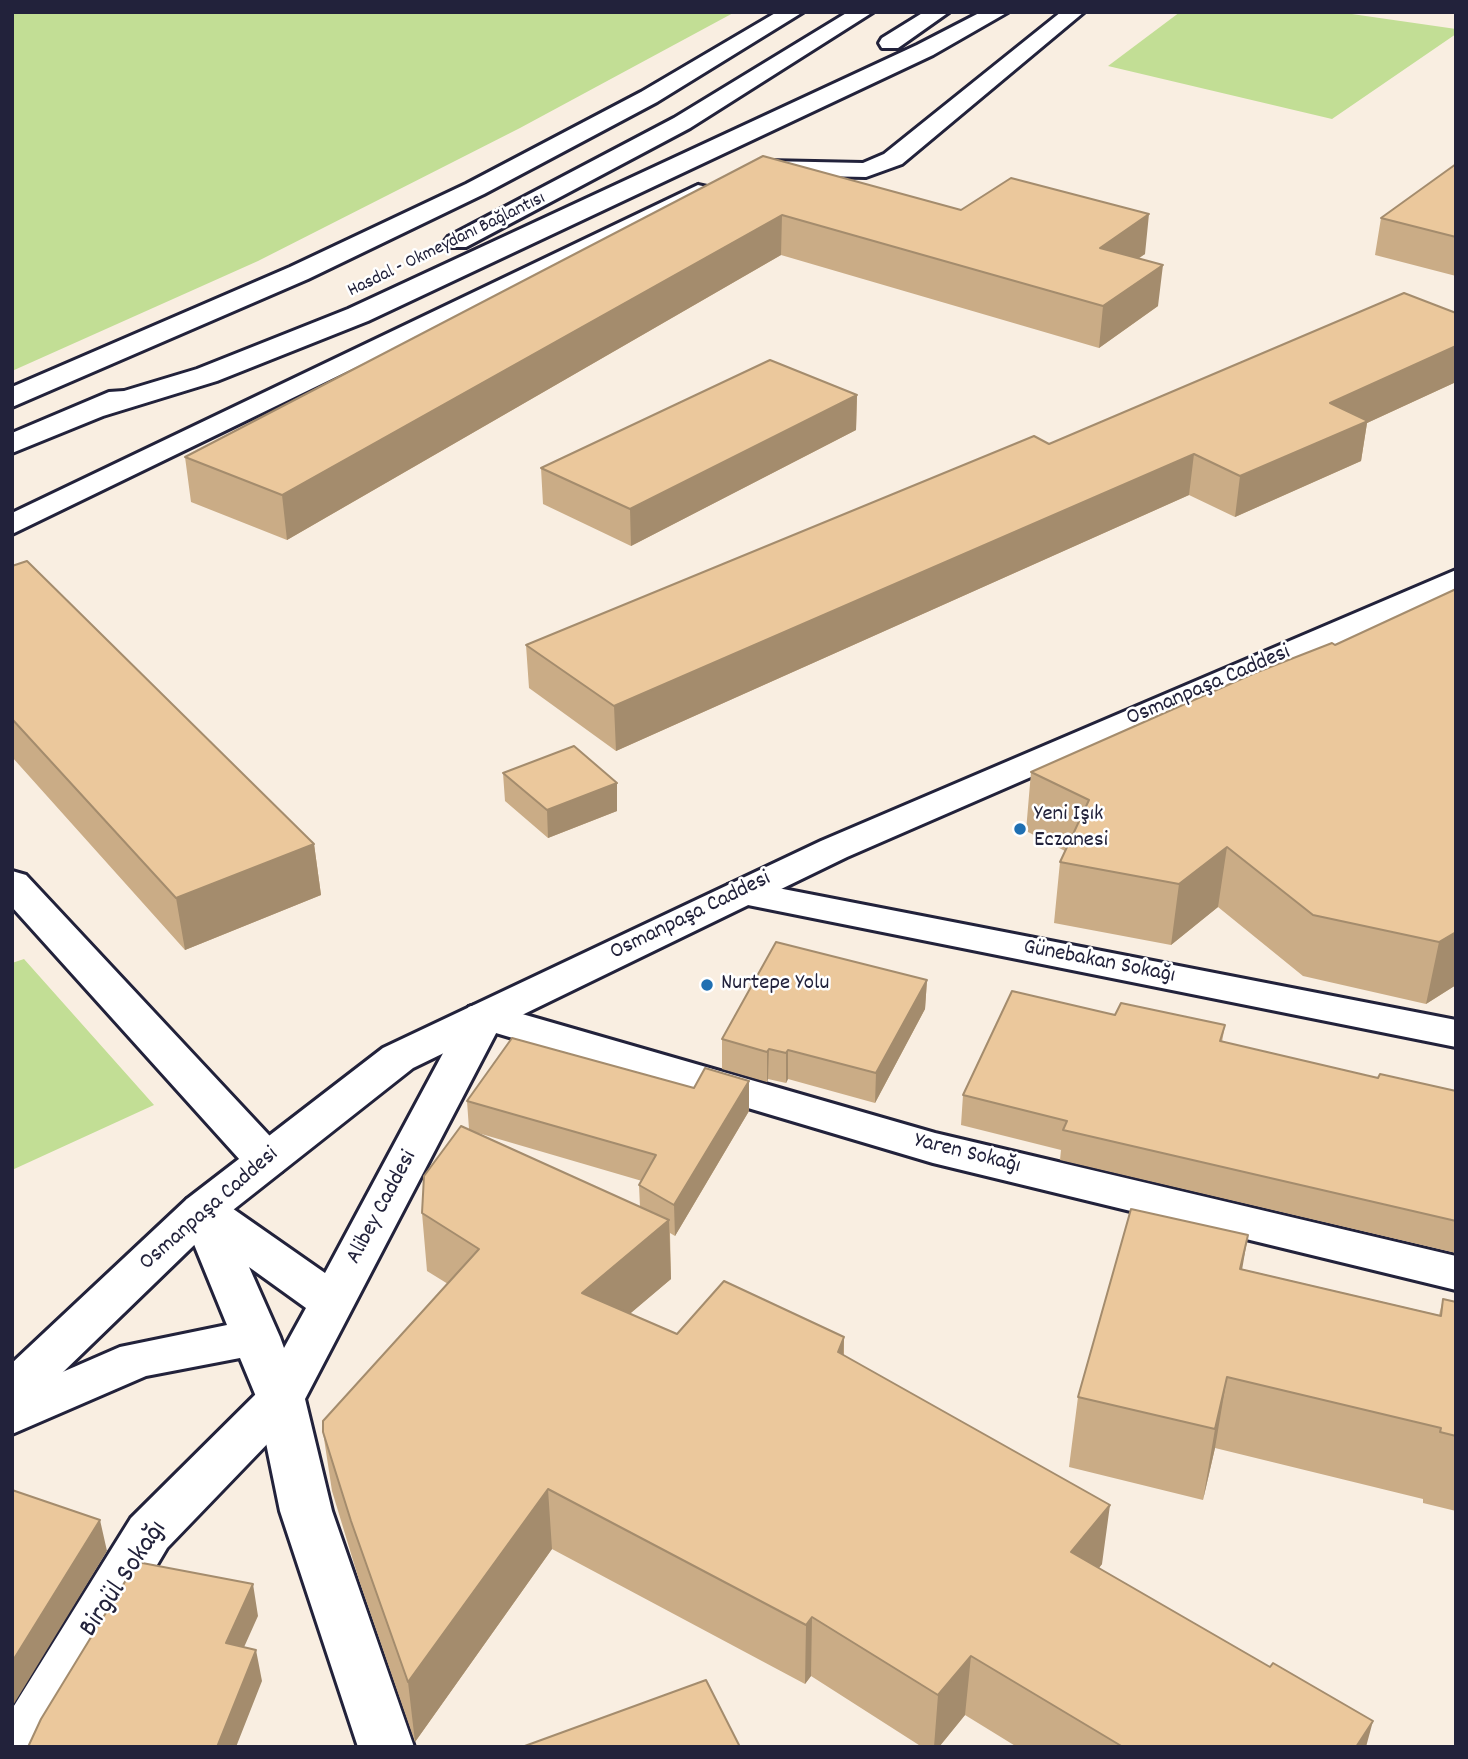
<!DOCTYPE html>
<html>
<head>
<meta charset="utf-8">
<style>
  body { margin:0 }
  #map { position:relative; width:1468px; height:1759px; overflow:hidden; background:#f9eee1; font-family:Dekko,sans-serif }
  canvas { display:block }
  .frame { position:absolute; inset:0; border:14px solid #22223b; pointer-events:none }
</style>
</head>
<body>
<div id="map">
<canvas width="1468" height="1759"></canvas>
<div class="frame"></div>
</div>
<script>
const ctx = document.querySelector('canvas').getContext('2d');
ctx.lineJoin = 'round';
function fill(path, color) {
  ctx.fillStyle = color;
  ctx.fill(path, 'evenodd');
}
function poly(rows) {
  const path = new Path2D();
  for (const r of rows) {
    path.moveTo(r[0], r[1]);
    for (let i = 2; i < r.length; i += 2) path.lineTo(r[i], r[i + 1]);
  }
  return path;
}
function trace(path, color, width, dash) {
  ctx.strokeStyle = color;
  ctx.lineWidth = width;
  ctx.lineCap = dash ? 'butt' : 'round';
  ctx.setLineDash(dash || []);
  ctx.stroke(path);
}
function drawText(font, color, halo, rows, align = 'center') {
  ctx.font = font + ' Dekko,sans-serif';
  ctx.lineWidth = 5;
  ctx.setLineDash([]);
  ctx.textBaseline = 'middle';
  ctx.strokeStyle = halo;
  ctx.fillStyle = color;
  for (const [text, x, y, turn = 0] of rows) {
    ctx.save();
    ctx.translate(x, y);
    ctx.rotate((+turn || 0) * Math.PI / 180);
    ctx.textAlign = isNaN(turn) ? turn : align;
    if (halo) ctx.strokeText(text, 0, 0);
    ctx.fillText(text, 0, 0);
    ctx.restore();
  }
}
fill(poly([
  [12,12,735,12,520,128,258,261,12,371],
  [1180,12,1338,12,1456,29,1456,34,1332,119,1108,66],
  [24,959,154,1105,12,1170,12,963]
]), '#c2de95');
const minor = poly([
  [1061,12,1084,12,902,164,866,177,766,175,757,173,754,168,757,163,766,161,863,163,884,154,1061,12],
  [698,185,707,187,710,192,707,197,12,534,12,513,698,185],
  [12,871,26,875,282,1149,288,1160,282,1171,266,1175,250,1171,12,907,12,871],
  [742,881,1456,1020,1456,1047,728,901,723,893,728,885,742,881],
  [484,1003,935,1133,1456,1256,1456,1290,933,1163,469,1025,463,1016,469,1007,484,1003],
  [281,1380,298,1386,305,1399,298,1412,167,1548,49,1747,12,1747,12,1709,131,1518,264,1386,281,1380]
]);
const tertiary = poly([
  [484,1003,499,1007,505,1016,305,1399,332,1511,414,1747,358,1747,280,1511,257,1399,240,1358,146,1376,12,1434,12,1394,120,1347,227,1325,180,1210,187,1199,203,1194,219,1199,325,1273,463,1016,469,1007,484,1003],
  [249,1267,306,1308,284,1348,280,1337,249,1267]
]);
const secondary = poly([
  [1456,570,1456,592,847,857,413,1068,219,1221,29,1405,12,1410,12,1363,187,1199,383,1048,821,841,1456,570]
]);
const motorway = poly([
  [777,12,803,12,657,102,484,194,308,279,12,407,12,387,290,267,466,184,641,92,777,12],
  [848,12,873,12,690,128,466,247,448,247,444,242,448,237,674,118,848,12],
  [924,12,949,12,898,48,882,48,879,43,882,38,924,12],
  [981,12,1008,12,933,55,368,321,217,381,103,416,12,453,12,433,109,392,124,391,197,369,348,309,917,45,981,12]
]);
trace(minor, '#22223b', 6);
trace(tertiary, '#22223b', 6);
trace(secondary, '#22223b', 6);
trace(motorway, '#22223b', 6);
fill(minor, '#fff');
fill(tertiary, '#fff');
fill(secondary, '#fff');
fill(motorway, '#fff');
fill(poly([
  [763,156,961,210,1145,254,1138,258,1158,306,1099,348,781,255,287,540,191,502,185,457],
  [1456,164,1456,276,1375,255,1381,218],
  [1456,313,1456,382,1367,423,1361,461,1235,517,1189,495,616,751,529,688,526,645,1049,444],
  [857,395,856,430,631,546,543,504,541,468],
  [12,566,314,844,321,895,185,950,12,757],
  [1456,589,1456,985,1426,1004,1303,976,1218,907,1171,945,1054,923,1060,862,1065,851,1026,831,1031,772,1335,645],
  [503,773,617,811,548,838,505,801],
  [927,980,925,1009,875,1103,788,1079,786,1083,768,1079,767,1082,722,1069,722,1039],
  [1225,1025,1222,1042,1378,1078,1456,1091,1456,1253,1060,1160,1061,1150,961,1125,963,1095],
  [467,1101,749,1111,675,1236,670,1233,671,1279,629,1314,677,1334,844,1337,844,1355,1102,1564,1099,1568,1366,1747,1017,1747,965,1715,939,1747,922,1747,811,1676,805,1684,552,1549,415,1742,359,1580,332,1491,323,1432,448,1284,427,1271,422,1213,469,1129],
  [478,1133,642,1181,639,1185,640,1207],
  [1242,1269,1439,1315,1443,1299,1456,1302,1456,1511,1423,1503,1423,1499,1215,1448,1203,1500,1069,1467,1078,1397]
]), '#caac86');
fill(poly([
  [1149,214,1145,254,1096,288,1100,248],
  [782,215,781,255,287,540,282,495],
  [1163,265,1158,306,1099,348,1103,306],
  [1456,346,1456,382,1367,423,1361,461,1235,517,1240,476,1330,403],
  [857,395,856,430,631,546,630,509],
  [1194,454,1189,495,616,751,614,706],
  [617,783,617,811,548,838,547,810],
  [314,844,321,895,185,950,176,898],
  [1227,847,1218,907,1171,945,1179,884],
  [1456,932,1456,985,1426,1004,1439,942],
  [927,980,925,1009,875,1103,876,1073],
  [769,1049,768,1079,767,1082,767,1052],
  [788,1050,788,1079,786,1083,786,1053],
  [749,1081,749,1111,675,1236,674,1205],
  [669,1220,671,1279,585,1352,582,1293],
  [1248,1235,1236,1305,1240,1269],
  [844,1337,842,1396,838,1352],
  [1227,1377,1215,1448,1203,1500,1215,1429],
  [548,1489,552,1549,415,1742,408,1682],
  [1110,1505,1102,1564,1064,1611,1071,1552],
  [100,1520,107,1551,12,1707,12,1662],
  [253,1584,258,1616,232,1674,226,1643],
  [812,1617,811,1676,805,1684,806,1625],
  [256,1650,262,1681,236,1747,217,1747],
  [971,1656,965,1715,939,1747,934,1747,938,1695],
  [1373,1721,1366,1747,1356,1747]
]), '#a48c6d');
const building = poly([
  [763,156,961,210,1011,178,1149,214,1100,248,1163,265,1103,306,782,215,282,495,185,457,763,156],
  [1456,164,1456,237,1381,218,1456,164],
  [1404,293,1456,313,1456,346,1330,403,1368,421,1240,476,1194,454,614,706,526,645,1034,436,1049,444,1404,293],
  [770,360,857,395,630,509,541,468,770,360],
  [27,561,314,844,176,898,12,719,12,566,27,561],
  [1456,589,1456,932,1439,942,1313,915,1227,847,1179,884,1060,862,1089,800,1031,772,1255,673,1332,643,1335,645,1456,589],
  [574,746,617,783,547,810,503,773,574,746],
  [776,942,927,980,876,1073,788,1050,786,1053,769,1049,767,1052,722,1039,776,942],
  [1012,991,1115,1015,1121,1003,1225,1025,1220,1041,1378,1078,1380,1074,1456,1091,1456,1221,1063,1130,1067,1121,963,1095,1012,991],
  [512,1038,694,1088,705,1068,749,1081,674,1205,639,1185,656,1155,467,1101,512,1038],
  [461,1126,669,1220,582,1293,677,1334,724,1281,844,1337,838,1352,1110,1505,1071,1552,1270,1667,1273,1663,1373,1721,1356,1747,1123,1747,971,1656,938,1695,812,1617,806,1625,548,1489,408,1682,351,1521,323,1432,323,1421,479,1249,422,1213,424,1176,461,1126],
  [1131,1209,1248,1235,1240,1269,1441,1316,1443,1299,1456,1302,1456,1436,1440,1432,1441,1428,1227,1377,1215,1429,1078,1397,1131,1209],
  [12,1490,100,1520,12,1662,12,1490],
  [137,1562,253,1584,226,1643,256,1650,217,1747,28,1747,41,1719,137,1562],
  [706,1680,740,1747,522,1747,706,1680]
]);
fill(building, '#ebc89c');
trace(building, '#a48c6d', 2);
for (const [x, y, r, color] of [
  [1020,829,7,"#1f6fb2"],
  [707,985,7,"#1f6fb2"]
]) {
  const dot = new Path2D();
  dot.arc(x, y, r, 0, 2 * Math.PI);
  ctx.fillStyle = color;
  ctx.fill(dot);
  trace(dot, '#fff', 2.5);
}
drawText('19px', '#22223b', '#fff', [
  ["Hasdal - Okmeydanı Bağlantısı",447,246,-26]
]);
drawText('23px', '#22223b', '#fff', [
  ["Osmanpaşa Caddesi",1209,687,-23],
  ["Osmanpaşa Caddesi",691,917,-26],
  ["Günebakan Sokağı",1099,963,11],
  ["Yaren Sokağı",967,1155,14],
  ["Alibey Caddesi",383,1208,-62],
  ["Osmanpaşa Caddesi",210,1210,-41]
]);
drawText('23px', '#22223b', '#fff', [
  ["Yeni Işık",1034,816],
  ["Eczanesi",1034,842],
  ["Nurtepe Yolu",721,985]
], 'left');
drawText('28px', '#22223b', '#fff', [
  ["Birgül Sokağı",125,1580,-56]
]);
</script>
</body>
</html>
